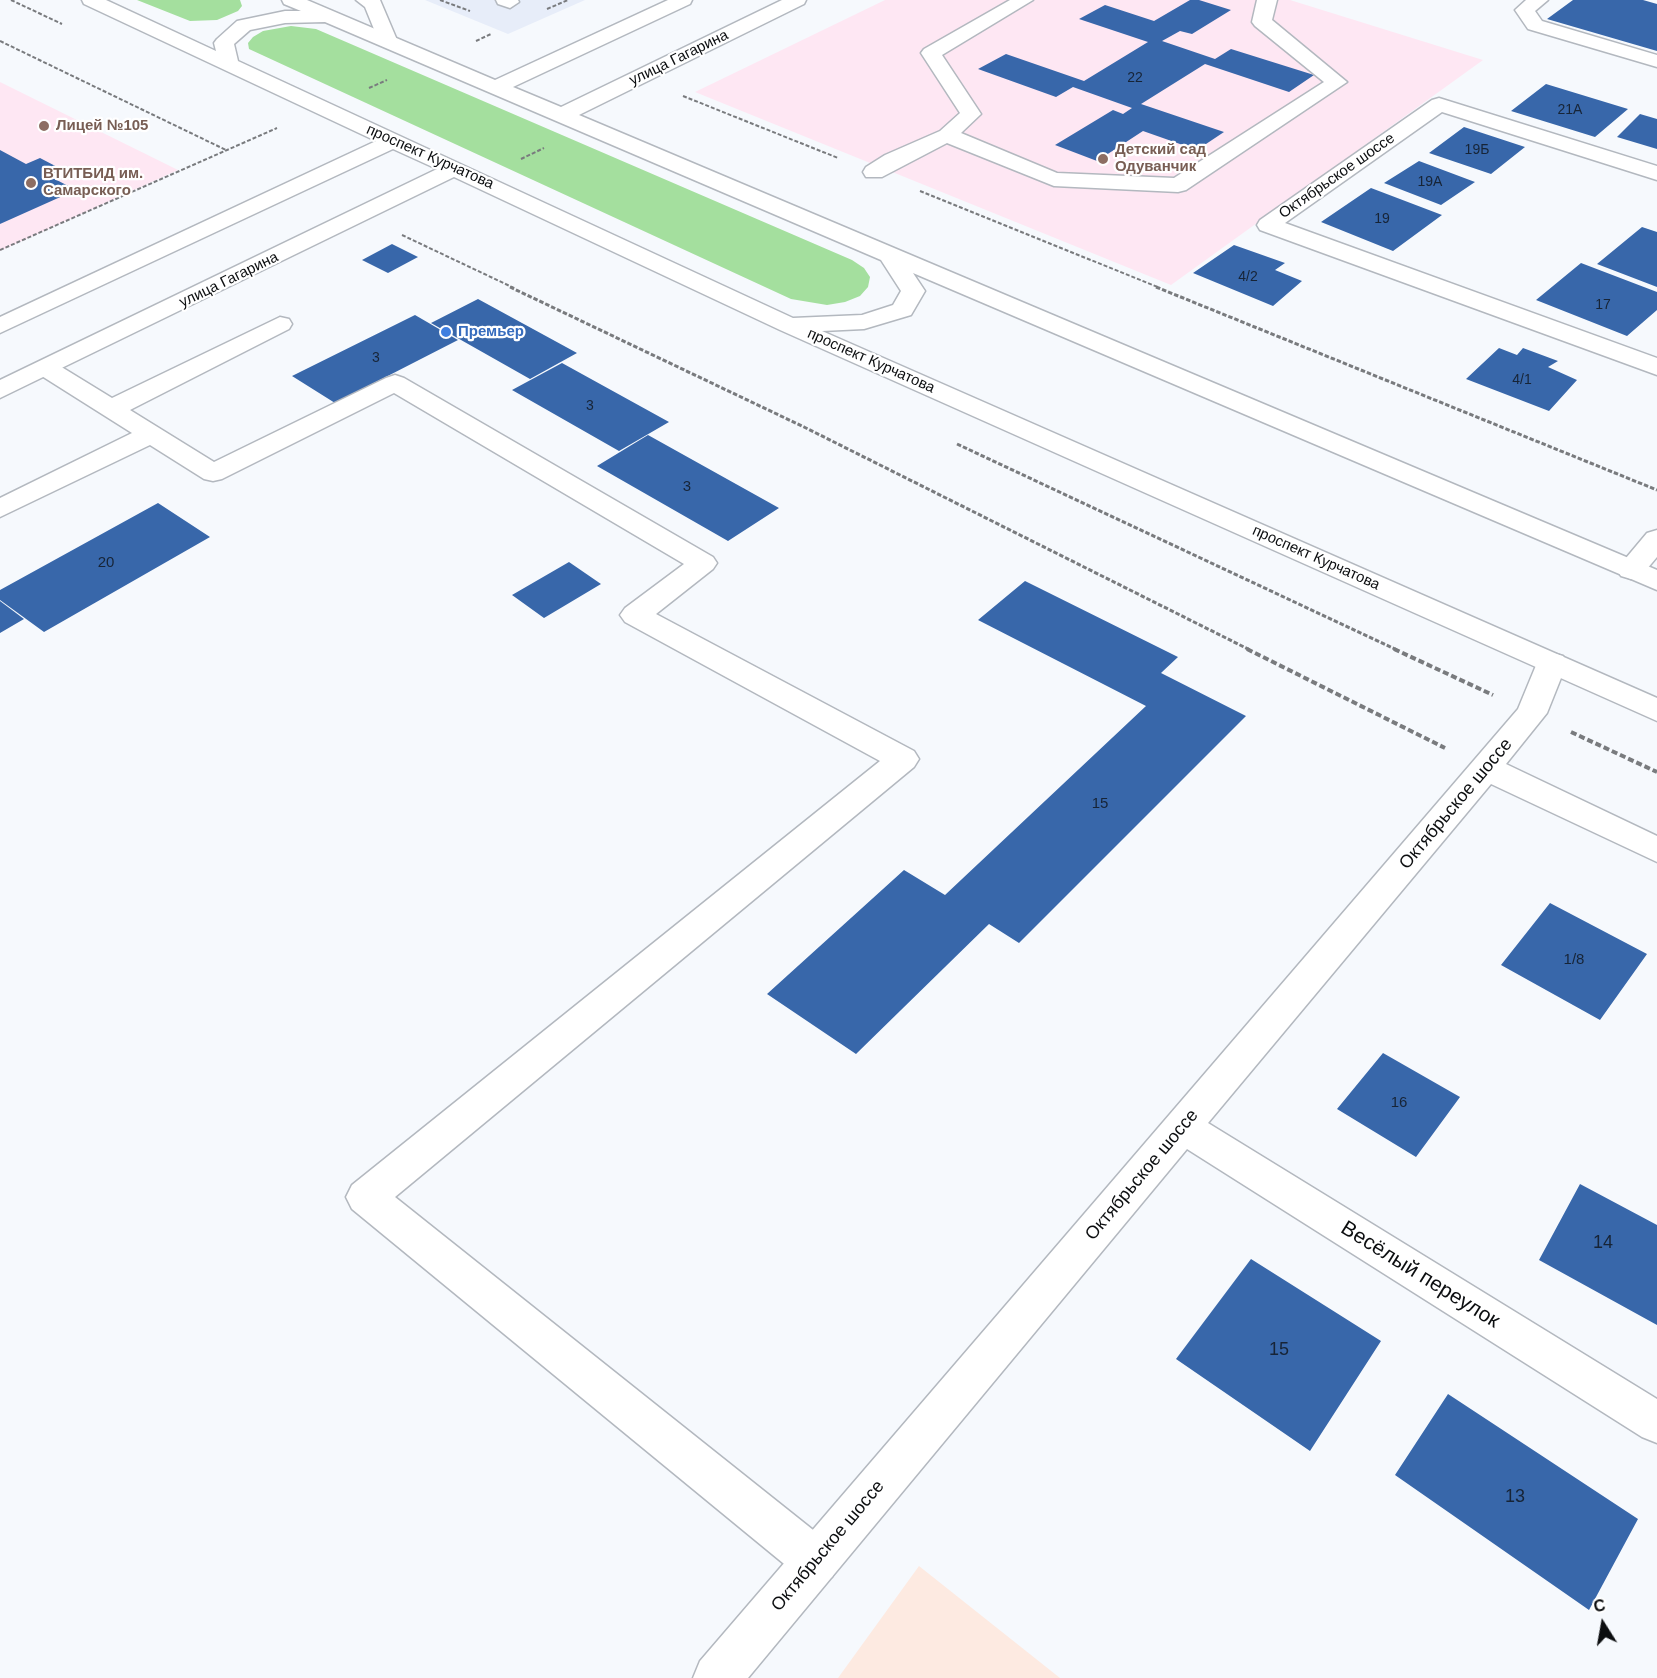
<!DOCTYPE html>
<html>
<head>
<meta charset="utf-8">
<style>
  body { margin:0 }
  #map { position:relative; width:1657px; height:1678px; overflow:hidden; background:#f6f9fd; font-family:Helvetica,sans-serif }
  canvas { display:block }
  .north { position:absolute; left:1573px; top:1594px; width:60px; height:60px; -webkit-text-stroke:4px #fff; paint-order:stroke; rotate:349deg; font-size:16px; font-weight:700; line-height:24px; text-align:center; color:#0c0e10 }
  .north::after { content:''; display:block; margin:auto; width:21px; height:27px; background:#0c0e10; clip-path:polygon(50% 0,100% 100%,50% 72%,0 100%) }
</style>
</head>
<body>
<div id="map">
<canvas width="1657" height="1678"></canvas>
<div class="north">С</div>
</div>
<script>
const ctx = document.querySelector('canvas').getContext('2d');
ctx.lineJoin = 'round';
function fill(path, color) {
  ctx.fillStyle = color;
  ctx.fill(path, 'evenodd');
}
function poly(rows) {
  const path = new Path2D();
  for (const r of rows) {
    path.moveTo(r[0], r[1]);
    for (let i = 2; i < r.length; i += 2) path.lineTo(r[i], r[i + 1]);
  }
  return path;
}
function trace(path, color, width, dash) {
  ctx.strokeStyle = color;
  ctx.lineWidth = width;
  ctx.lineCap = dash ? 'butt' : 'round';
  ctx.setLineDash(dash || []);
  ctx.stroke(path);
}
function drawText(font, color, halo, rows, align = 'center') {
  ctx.font = font + ' Helvetica,sans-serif';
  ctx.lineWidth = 4.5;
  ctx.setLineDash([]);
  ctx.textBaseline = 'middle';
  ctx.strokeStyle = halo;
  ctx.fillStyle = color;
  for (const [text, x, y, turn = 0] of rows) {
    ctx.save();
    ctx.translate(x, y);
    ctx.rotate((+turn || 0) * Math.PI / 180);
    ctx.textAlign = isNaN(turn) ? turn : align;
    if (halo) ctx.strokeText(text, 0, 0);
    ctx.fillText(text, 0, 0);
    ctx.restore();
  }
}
fill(poly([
  [425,0,585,0,508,34]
]), '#e7edf9');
fill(poly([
  [919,1566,1060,1678,838,1678]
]), '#fdeae1');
fill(poly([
  [885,0,1290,0,1483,60,1171,285,695,92],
  [0,82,178,170,0,251]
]), '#fee7f3');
fill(poly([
  [137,0,240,0,242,6,238,11,217,20,190,21],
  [291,26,316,29,852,260,864,268,870,277,868,287,860,296,845,302,827,305,791,299,249,49,248,43,253,37,263,31]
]), '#a4df9e');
fill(poly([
  [1190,0,1199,0,1231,10,1192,34,1180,31,1162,41,1215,59,1231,49,1314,75,1289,92,1205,64,1141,104,1224,132,1197,150,1143,131,1097,161,1055,145,1113,110,1123,114,1132,108,1073,87,1056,97,978,69,1006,54,1084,81,1148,42,1079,19,1105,5,1154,21],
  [1573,0,1643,0,1657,4,1657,51,1547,19],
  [1546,84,1628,109,1595,137,1511,111],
  [1640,114,1657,119,1657,149,1617,137],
  [1464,127,1525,147,1491,174,1429,153],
  [0,150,26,164,40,158,63,170,49,176,76,190,0,224],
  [1419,161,1475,182,1441,205,1384,183],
  [1371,188,1442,215,1393,251,1321,222],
  [1642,227,1657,232,1657,287,1597,264],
  [392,244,418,257,388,273,362,260],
  [1234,245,1285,263,1275,270,1302,281,1273,306,1193,273],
  [1581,263,1657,292,1657,310,1627,336,1536,300],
  [478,299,577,353,530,379,431,323],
  [415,315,458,340,335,403,292,376],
  [1499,348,1517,355,1523,348,1558,361,1548,367,1577,380,1549,411,1466,379],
  [562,363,669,422,619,451,512,390],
  [648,435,779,508,728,541,597,466],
  [158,503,210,537,44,632,0,600,0,590],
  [569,562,601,584,544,618,512,595],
  [1025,581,1178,657,1161,673,1246,716,1019,943,989,924,856,1054,767,994,904,870,945,895,1146,706,978,620],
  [0,601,24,619,0,633],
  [1550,903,1647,954,1600,1020,1501,965],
  [1383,1053,1460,1097,1416,1157,1337,1109],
  [1580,1184,1657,1225,1657,1325,1539,1260],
  [1251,1259,1381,1341,1310,1451,1176,1359],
  [1448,1394,1638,1519,1589,1610,1395,1475]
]), '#3867aa');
const lane = poly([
  [356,0,380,0,397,40,394,44,380,44,365,7,356,0],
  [496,0,518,0,519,2,510,8,498,4,496,0],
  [1010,0,1033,0,942,55,981,114,961,133,1057,173,1174,178,1324,82,1255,26,1252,22,1257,0,1277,0,1272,20,1347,82,1186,190,1178,192,1054,186,947,143,882,177,866,177,863,172,866,167,885,155,940,131,960,113,921,53,924,49,1010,0],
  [1526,0,1548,0,1535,11,1542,21,1657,55,1657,67,1528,29,1515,10,1526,0],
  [280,317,289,319,292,324,289,329,130,410,214,462,386,378,395,375,404,378,713,557,717,563,713,569,656,614,914,751,919,759,914,767,395,1197,832,1545,839,1561,832,1577,816,1584,800,1577,352,1209,346,1197,352,1185,880,761,625,622,620,615,625,608,684,564,394,393,222,479,213,481,204,479,150,445,0,517,0,498,132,433,37,373,33,368,37,363,46,360,55,363,112,398,280,317]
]);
const street = poly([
  [1439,98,1657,166,1657,180,1442,112,1285,223,1657,358,1657,375,1260,230,1257,225,1260,220,1432,100,1439,98],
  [1657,530,1657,557,1641,576,1631,579,1621,576,1617,570,1621,564,1647,533,1657,530],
  [1552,653,1563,656,1567,663,1547,713,1506,764,1657,836,1657,862,1491,784,1208,1123,1657,1399,1657,1443,1642,1437,1187,1149,748,1678,693,1678,700,1661,1518,709,1537,663,1541,656,1552,653]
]);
const secondary = poly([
  [82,0,106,0,216,51,214,43,217,39,237,21,285,11,301,11,284,4,282,0,307,0,495,80,668,0,692,0,690,4,513,87,561,107,782,0,806,0,804,4,579,115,1657,570,1657,590,913,273,925,291,911,315,864,329,822,331,1657,698,1657,721,780,330,454,177,0,398,0,380,437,169,393,149,0,333,0,317,376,141,84,4,82,0],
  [325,22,881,260,901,291,893,305,862,315,793,318,238,61,234,44,250,30,285,23,325,22]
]);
trace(lane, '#b3b8bf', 3);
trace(street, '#b3b8bf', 3);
trace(secondary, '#b3b8bf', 3);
trace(poly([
  [11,0,62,24],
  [440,0,470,11],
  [547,9,568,0],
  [0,41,226,150],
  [476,41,491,34],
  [369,88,387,80],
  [683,96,838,158],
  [521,159,544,148],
  [920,191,1160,288],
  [402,235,514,288],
  [0,250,277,128]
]), '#797b7e', 2, [4, 2]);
trace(poly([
  [510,287,804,427,1250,650],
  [1156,287,1657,490],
  [957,444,1397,650]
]), '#797b7e', 3, [4.5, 2]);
trace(poly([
  [1247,649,1445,748],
  [1394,649,1493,695],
  [1571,732,1657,772]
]), '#797b7e', 4, [6, 3]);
fill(lane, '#fff');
fill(street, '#fff');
fill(secondary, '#fff');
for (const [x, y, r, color] of [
  [44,126,6,"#8d6e63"],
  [1103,159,6,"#8d6e63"],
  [31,183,6,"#8d6e63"],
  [446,332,6,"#3f7fe0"]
]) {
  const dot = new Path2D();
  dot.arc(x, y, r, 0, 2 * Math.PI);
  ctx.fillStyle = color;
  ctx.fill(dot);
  trace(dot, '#fff', 2);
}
drawText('14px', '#172436', null, [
  ["22",1135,78],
  ["21А",1570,110],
  ["19Б",1477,150],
  ["19А",1430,182],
  ["19",1382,219],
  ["4/2",1248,277],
  ["17",1603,305],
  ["3",376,358],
  ["4/1",1522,380],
  ["3",590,406]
]);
drawText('15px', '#0c0e10', '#fff', [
  ["улица Гагарина",679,58,-26],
  ["проспект Курчатова",430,157,24],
  ["Октябрьское шоссе",1337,176,-35],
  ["улица Гагарина",229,280,-26],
  ["проспект Курчатова",871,361,24],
  ["проспект Курчатова",1316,558,24]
]);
drawText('bold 15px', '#785e54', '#fff', [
  ["Лицей №105",56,126],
  ["Детский сад",1115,150],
  ["Одуванчик",1115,167],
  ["ВТИТБИД им.",43,174],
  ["Самарского",43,191]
], 'left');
drawText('bold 15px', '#366cbe', '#fff', [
  ["Премьер",458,332]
], 'left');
drawText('15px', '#172436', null, [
  ["3",687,487],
  ["20",106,563],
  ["15",1100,804],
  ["1/8",1574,960],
  ["16",1399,1103]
]);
drawText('18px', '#0c0e10', '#fff', [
  ["Октябрьское шоссе",1456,804,-50],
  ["Октябрьское шоссе",1142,1175,-50],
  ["Октябрьское шоссе",828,1546,-50]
]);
drawText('18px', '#172436', null, [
  ["14",1603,1243],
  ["15",1279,1350],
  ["13",1515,1497]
]);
drawText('21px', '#0c0e10', '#fff', [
  ["Весёлый переулок",1420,1275,32]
]);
</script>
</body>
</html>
